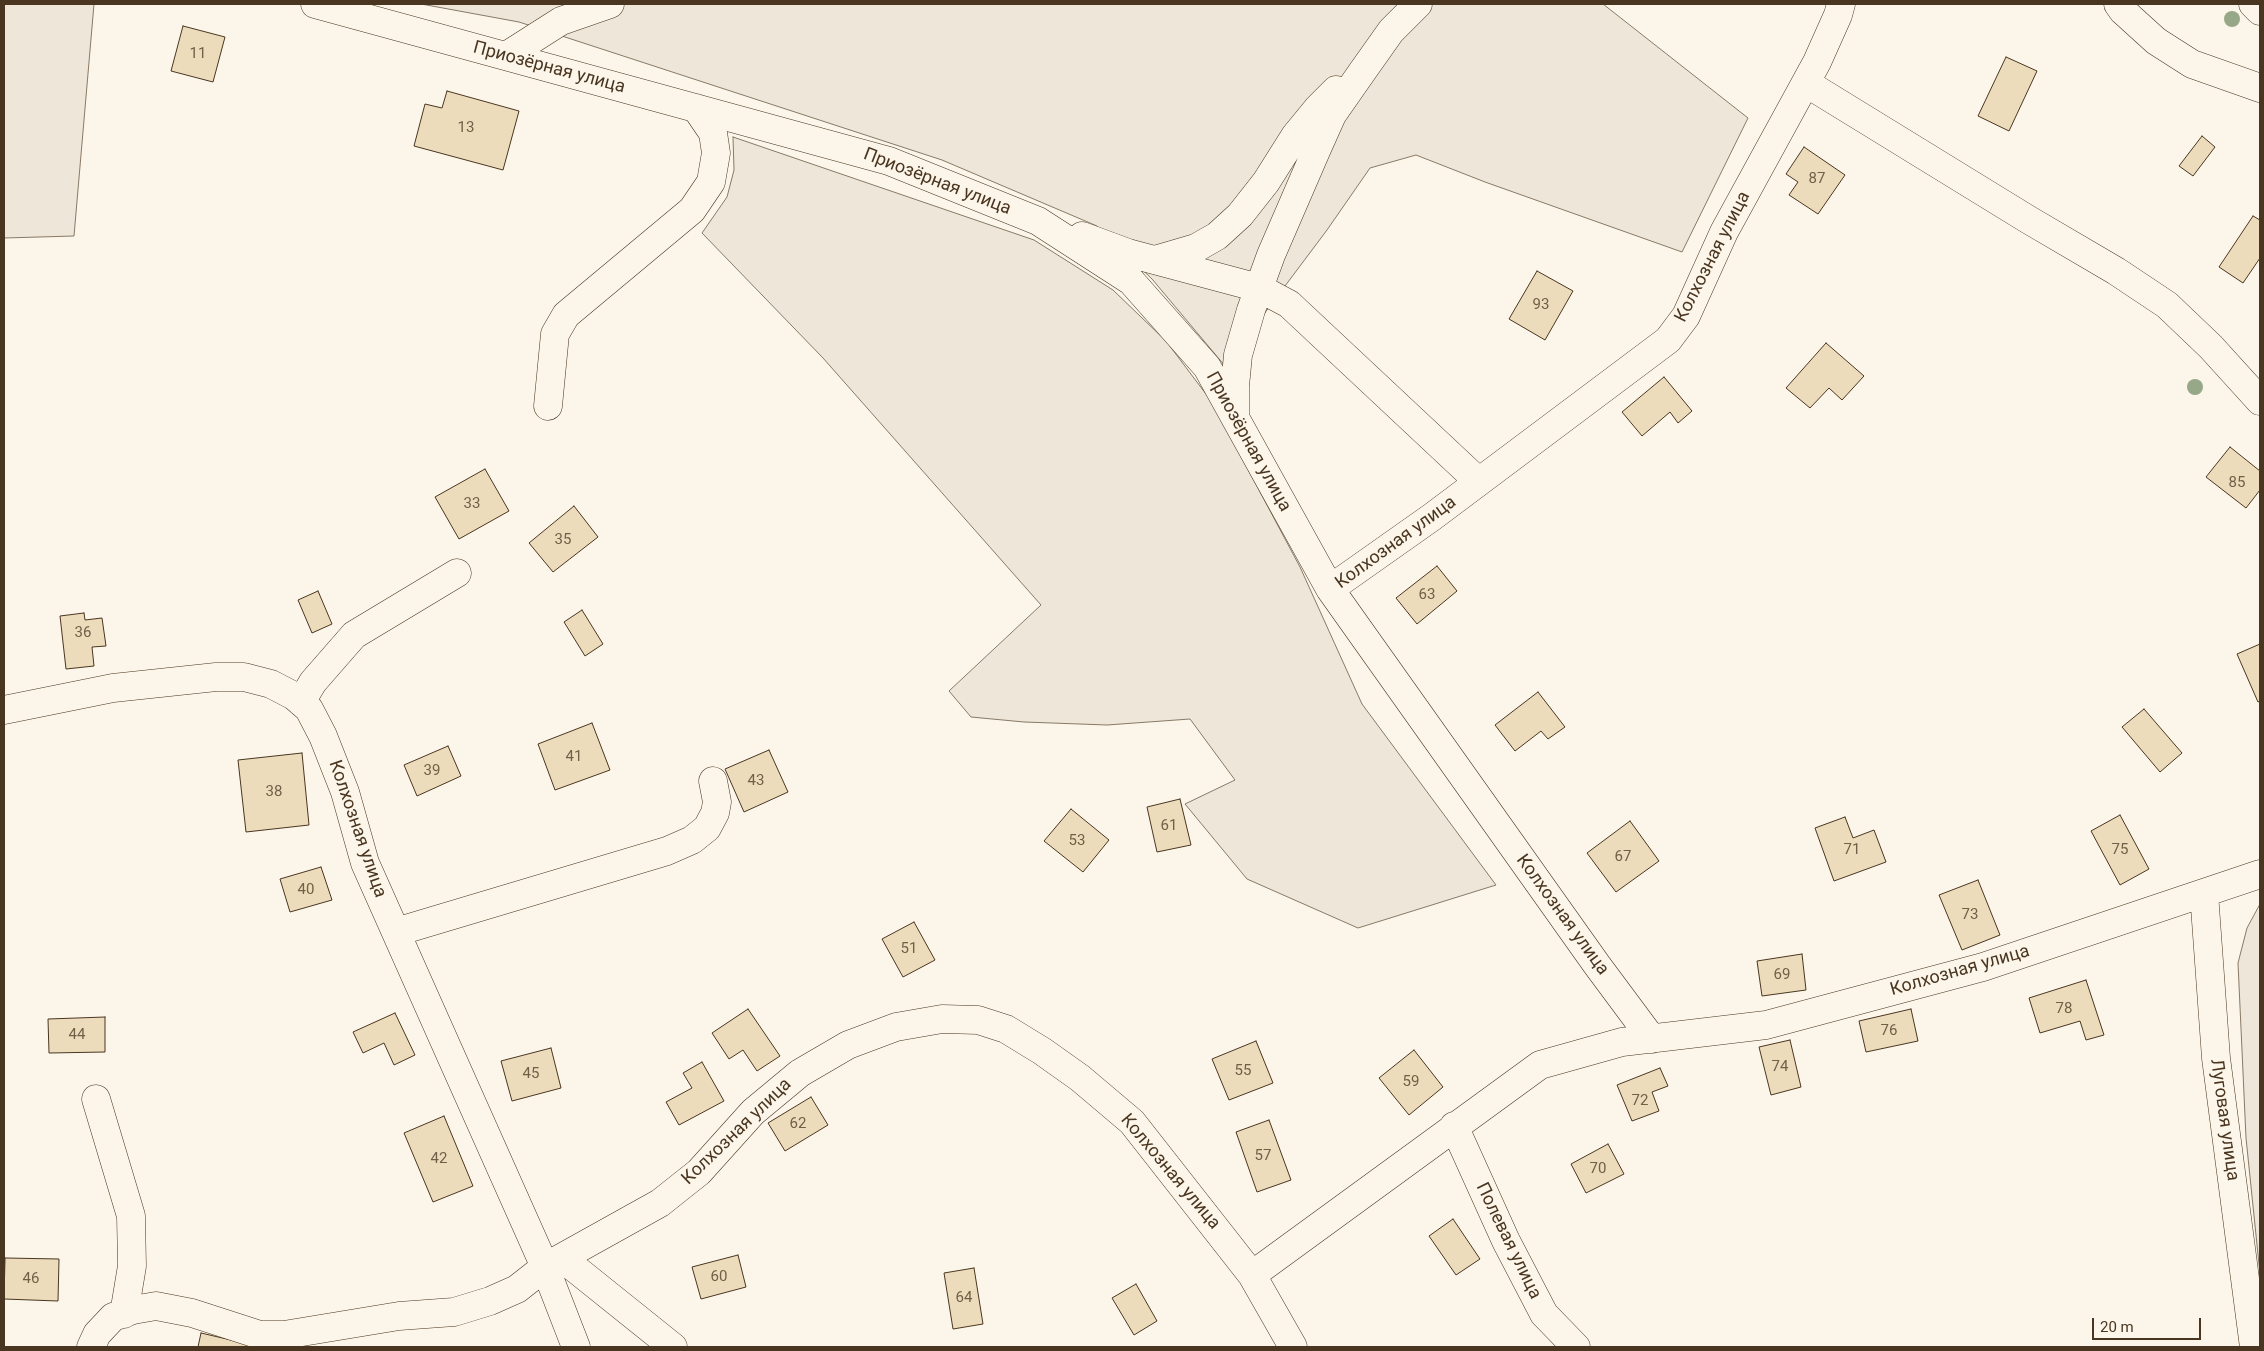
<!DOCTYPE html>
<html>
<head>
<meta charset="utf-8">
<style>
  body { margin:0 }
  #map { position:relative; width:2264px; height:1351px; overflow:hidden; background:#fbf6e9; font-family:Roboto,sans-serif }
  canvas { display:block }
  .frame { position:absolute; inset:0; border:5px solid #4a3520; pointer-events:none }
  .scale { position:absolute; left:2092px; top:1318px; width:109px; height:22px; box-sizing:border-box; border:2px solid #4a3520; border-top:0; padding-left:6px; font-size:15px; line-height:18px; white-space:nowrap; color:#4a3520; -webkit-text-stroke:4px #fbf6e9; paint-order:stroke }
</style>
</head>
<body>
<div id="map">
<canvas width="2264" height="1351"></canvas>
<div class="frame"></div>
<div class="scale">20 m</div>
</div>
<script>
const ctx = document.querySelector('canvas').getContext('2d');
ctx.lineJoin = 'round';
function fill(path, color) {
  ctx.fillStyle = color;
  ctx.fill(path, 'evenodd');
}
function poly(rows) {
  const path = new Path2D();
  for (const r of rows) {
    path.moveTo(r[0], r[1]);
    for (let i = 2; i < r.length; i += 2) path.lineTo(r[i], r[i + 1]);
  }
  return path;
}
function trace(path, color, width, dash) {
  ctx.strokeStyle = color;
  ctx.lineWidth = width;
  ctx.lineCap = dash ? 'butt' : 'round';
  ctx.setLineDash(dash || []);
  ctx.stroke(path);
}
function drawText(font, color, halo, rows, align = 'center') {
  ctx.font = font + ' Roboto,sans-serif';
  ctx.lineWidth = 4;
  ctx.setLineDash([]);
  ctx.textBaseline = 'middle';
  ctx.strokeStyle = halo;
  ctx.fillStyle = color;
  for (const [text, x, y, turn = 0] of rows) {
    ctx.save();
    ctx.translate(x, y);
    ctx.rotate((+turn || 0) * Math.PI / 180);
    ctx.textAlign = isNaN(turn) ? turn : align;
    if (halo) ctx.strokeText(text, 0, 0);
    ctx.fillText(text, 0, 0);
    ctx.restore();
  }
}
const green = poly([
  [4,4,94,4,74,236,4,238,4,4],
  [421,4,1603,4,1748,118,1682,252,1485,182,1416,155,1370,168,1327,230,1225,366,1152,279,1097,226,942,160,519,22,421,4],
  [733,137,1034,240,1113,290,1166,341,1212,402,1300,567,1362,704,1496,885,1358,928,1247,879,1185,804,1235,780,1190,719,1107,725,1024,722,971,717,949,691,1041,605,823,358,702,233,727,197,734,170,733,137],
  [2260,904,2260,1274,2246,1138,2238,963,2247,928,2260,904]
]);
fill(green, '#ede6d9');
trace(green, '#887966', 1);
const building = poly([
  [183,26,225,37,213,82,171,71,183,26],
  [2006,57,2037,71,2009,131,1978,116,2006,57],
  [447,91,519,111,503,170,414,146,425,104,442,108,447,91],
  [2202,136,2215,147,2193,176,2179,166,2202,136],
  [1804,147,1845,175,1818,214,1789,195,1798,182,1786,174,1804,147],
  [2253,216,2260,220,2260,258,2243,283,2219,267,2253,216],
  [1537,271,1573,291,1545,340,1509,319,1537,271],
  [1826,343,1864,376,1842,400,1829,388,1810,408,1786,388,1826,343],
  [1664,377,1692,411,1678,423,1670,412,1642,436,1622,412,1664,377],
  [2230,447,2260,471,2260,490,2246,508,2206,477,2230,447],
  [485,469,509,511,459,539,435,497,485,469],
  [574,506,598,537,553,572,529,543,574,506],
  [1437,566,1457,591,1417,624,1396,598,1437,566],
  [318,591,332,624,312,633,298,600,318,591],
  [582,610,603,644,585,656,564,622,582,610],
  [84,613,85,620,102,618,106,646,92,647,94,666,66,669,60,616,84,613],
  [2260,644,2260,701,2258,702,2237,654,2260,644],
  [1538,692,1565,727,1548,739,1541,731,1515,751,1495,725,1538,692],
  [2144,709,2182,753,2160,772,2122,727,2144,709],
  [592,723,610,770,555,790,538,744,592,723],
  [448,746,461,776,417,796,404,765,448,746],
  [769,750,788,792,744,812,725,769,769,750],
  [302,753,309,825,246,832,238,760,302,753],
  [1180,799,1191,845,1157,852,1147,807,1180,799],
  [1071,809,1109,840,1083,872,1044,841,1071,809],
  [2120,815,2149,869,2120,885,2091,831,2120,815],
  [1845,817,1853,838,1874,830,1886,862,1834,881,1815,828,1845,817],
  [1630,821,1659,861,1616,892,1587,853,1630,821],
  [321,867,332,900,290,912,280,879,321,867],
  [1978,880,2000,935,1962,950,1939,895,1978,880],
  [914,922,935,960,903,977,882,939,914,922],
  [1802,954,1806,990,1762,996,1757,961,1802,954],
  [2086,980,2104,1035,2086,1040,2080,1021,2040,1033,2029,998,2086,980],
  [748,1009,780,1056,757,1071,743,1050,729,1059,712,1033,748,1009],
  [1911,1009,1918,1041,1866,1052,1859,1021,1911,1009],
  [395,1013,415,1055,394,1065,384,1043,363,1053,353,1032,395,1013],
  [105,1017,105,1052,49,1053,48,1019,105,1017],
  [1790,1040,1801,1087,1771,1095,1759,1047,1790,1040],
  [1256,1041,1273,1083,1229,1100,1212,1059,1256,1041],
  [551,1048,561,1088,512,1101,501,1061,551,1048],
  [1414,1050,1443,1087,1409,1115,1379,1078,1414,1050],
  [702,1062,724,1101,679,1125,666,1102,692,1088,683,1073,702,1062],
  [1660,1068,1668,1086,1652,1092,1659,1111,1632,1121,1617,1085,1660,1068],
  [811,1097,828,1125,785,1151,768,1123,811,1097],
  [444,1116,473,1186,433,1202,404,1133,444,1116],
  [1269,1120,1291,1180,1257,1192,1236,1132,1269,1120],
  [1608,1144,1624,1174,1586,1193,1571,1164,1608,1144],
  [1453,1219,1480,1259,1456,1275,1429,1236,1453,1219],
  [738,1255,746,1287,701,1299,692,1267,738,1255],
  [5,1258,59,1259,58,1301,4,1299,5,1258],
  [974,1268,983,1324,953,1329,944,1273,974,1268],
  [1136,1284,1157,1321,1134,1335,1112,1298,1136,1284],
  [201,1333,261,1347,198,1347,201,1333]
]);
fill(building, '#ecdcbc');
trace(building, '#4a3520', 1);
const minor = poly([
  [315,4,889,161,1038,221,1131,281,1207,367,1330,589,1597,965,1652,1039],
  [2118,4,2123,11,2156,41,2192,64,2260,88],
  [2253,4,2260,11],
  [506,56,561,21,610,4],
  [1806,83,2029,220,2116,271,2167,305,2211,347,2260,401],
  [1082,236,1128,253,1259,288,1289,304,1478,481],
  [1155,260,1196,248,1217,236,1240,215,1266,182,1295,136,1318,108,1336,90],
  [548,406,555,334,566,315,692,210,711,182,716,153,713,133,696,108],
  [1235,417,1235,386,1238,355,1251,310,1271,255,1316,151,1332,115,1362,72,1391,31,1418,4],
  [1330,589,1432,517,1668,340,1686,316,1724,232,1817,62,1838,15,1841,4],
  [301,702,313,682,354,635,457,573],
  [4,710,113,688,216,677,244,677,271,684,294,696,309,709,323,736,345,792,365,863,545,1267,660,1203,699,1172,753,1112,800,1073,848,1045,896,1027,942,1019,978,1020,1006,1029,1042,1051,1080,1078,1132,1122,1252,1275,1293,1347],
  [2204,893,2216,1058,2254,1347],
  [396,932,667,851,692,840,707,828,715,813,717,802,713,781],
  [96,1099,131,1216,132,1266,124,1314],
  [1454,1126,1506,1241,1544,1314,1576,1347],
  [562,1258,673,1347],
  [1252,1275,1540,1065,1622,1042,1766,1025,1983,967,2260,874],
  [91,1347,97,1334,113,1317,133,1310,156,1306,192,1313,260,1335,284,1335,399,1316,454,1312,490,1301,517,1289,545,1267,576,1347]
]);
trace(minor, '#4a3520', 29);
trace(minor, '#fbf6e9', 28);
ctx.fillStyle = '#96a887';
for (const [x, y] of [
  [2232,19],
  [2195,387]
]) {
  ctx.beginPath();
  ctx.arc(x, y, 8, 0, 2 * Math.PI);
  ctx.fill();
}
drawText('15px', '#725f47', null, [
  ["11",198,54],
  ["13",466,128],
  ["87",1817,179],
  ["93",1541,305],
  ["85",2237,483],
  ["33",472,504],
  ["35",563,540],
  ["63",1427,595],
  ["36",83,633],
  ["41",574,757],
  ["39",432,771],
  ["43",756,781],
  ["38",274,792],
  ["61",1169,826],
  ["53",1077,841],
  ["71",1852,850],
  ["75",2120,850],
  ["67",1623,857],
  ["40",306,890],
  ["73",1970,915],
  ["51",909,949],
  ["69",1782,975],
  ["78",2064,1009],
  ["76",1889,1031],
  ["44",77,1035],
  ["74",1780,1067],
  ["55",1243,1071],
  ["45",531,1074],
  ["59",1411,1082],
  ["72",1640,1101],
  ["62",798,1124],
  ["57",1263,1156],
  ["42",439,1159],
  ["70",1598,1169],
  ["60",719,1277],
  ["46",31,1279],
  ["64",964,1298]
]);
drawText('18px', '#4a3520', '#fbf6e9', [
  ["Приозёрная улица",549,68,15],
  ["Приозёрная улица",937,182,21],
  ["Колхозная улица",1713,257,-63],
  ["Приозёрная улица",1248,442,61],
  ["Колхозная улица",1396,543,-36],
  ["Колхозная улица",357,829,71],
  ["Колхозная улица",1562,915,54],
  ["Колхозная улица",1960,971,-16],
  ["Луговая улица",2224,1120,82],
  ["Колхозная улица",737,1132,-44],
  ["Колхозная улица",1170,1172,50],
  ["Полевая улица",1508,1241,64]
]);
</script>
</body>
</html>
